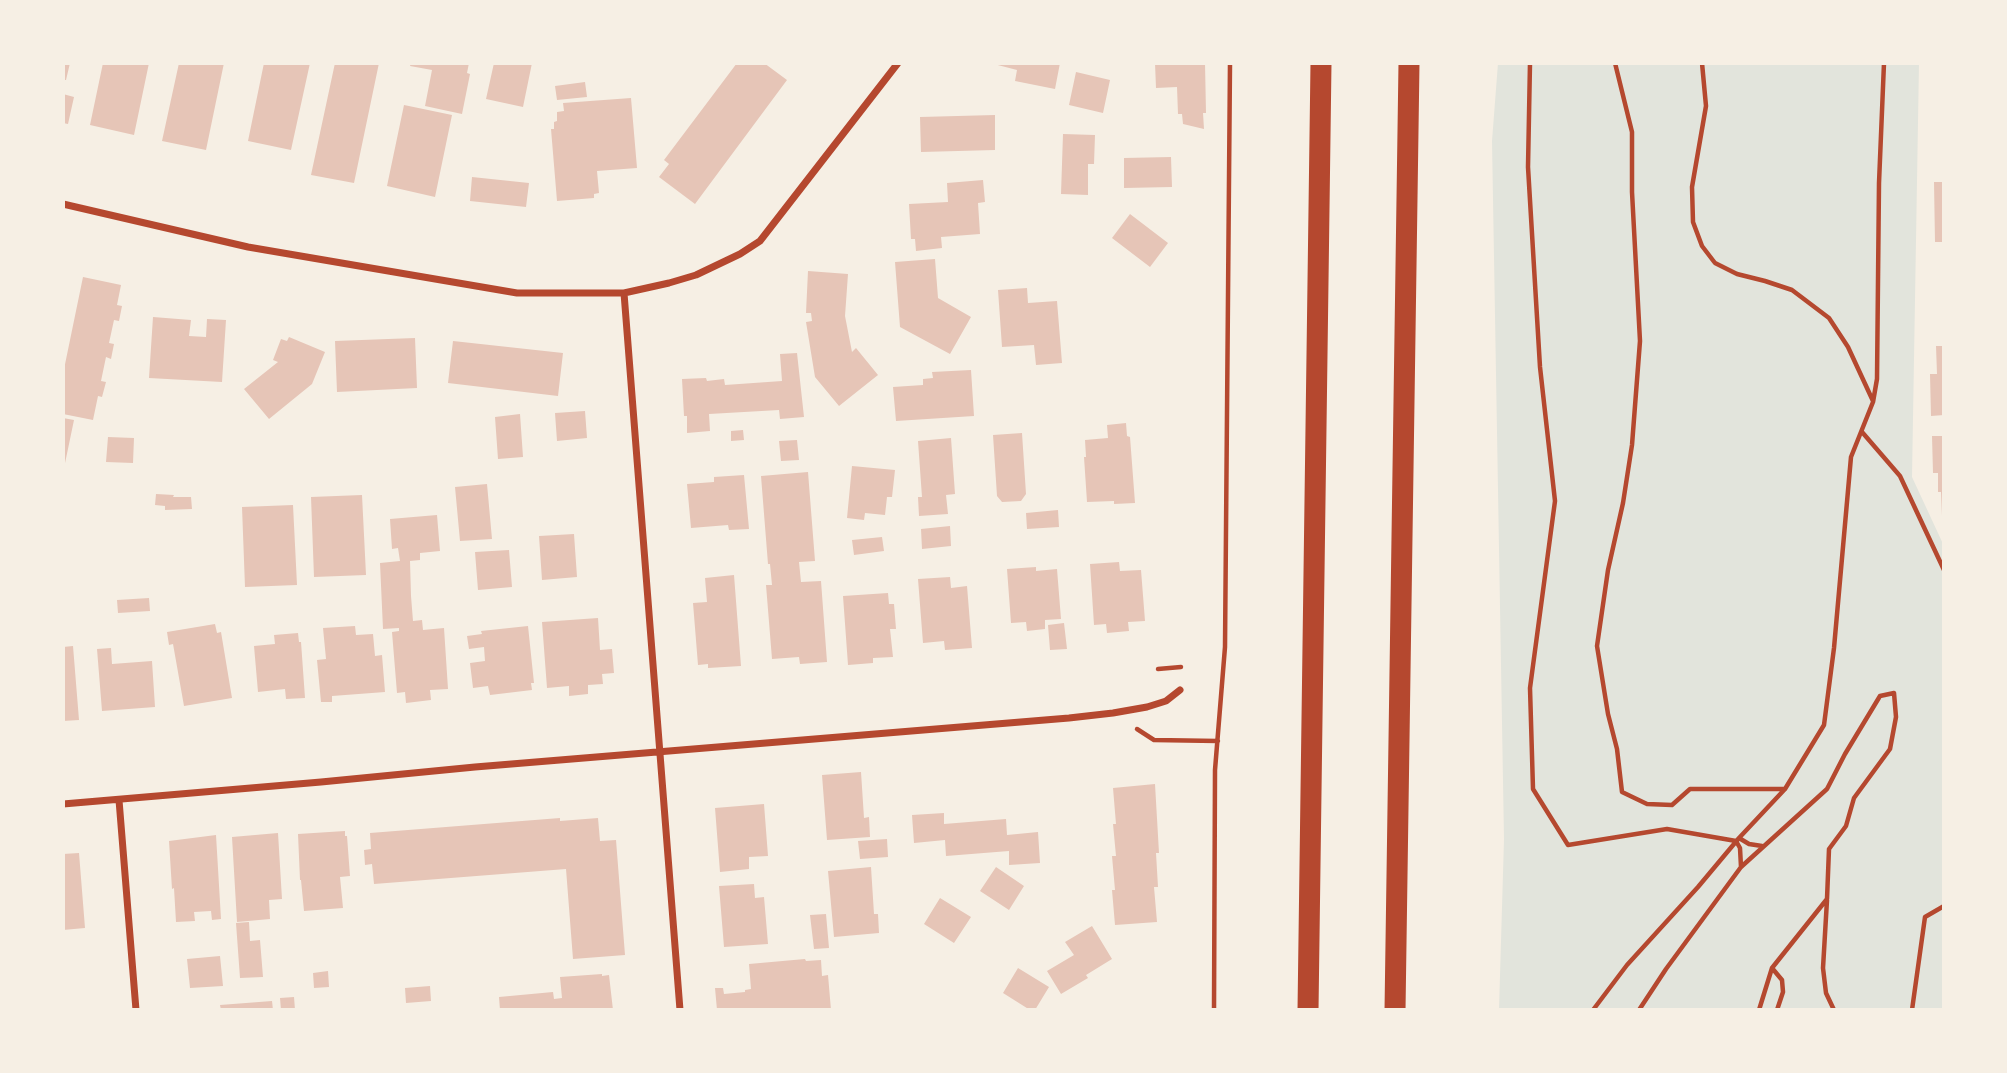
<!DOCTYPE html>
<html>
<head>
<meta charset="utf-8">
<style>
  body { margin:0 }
  #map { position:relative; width:2007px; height:1073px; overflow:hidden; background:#f6efe4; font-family:"Source Sans 3",sans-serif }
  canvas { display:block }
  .frame { position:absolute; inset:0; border:65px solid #f6efe4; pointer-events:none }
</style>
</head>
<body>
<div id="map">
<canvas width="2007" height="1073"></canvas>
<div class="frame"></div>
</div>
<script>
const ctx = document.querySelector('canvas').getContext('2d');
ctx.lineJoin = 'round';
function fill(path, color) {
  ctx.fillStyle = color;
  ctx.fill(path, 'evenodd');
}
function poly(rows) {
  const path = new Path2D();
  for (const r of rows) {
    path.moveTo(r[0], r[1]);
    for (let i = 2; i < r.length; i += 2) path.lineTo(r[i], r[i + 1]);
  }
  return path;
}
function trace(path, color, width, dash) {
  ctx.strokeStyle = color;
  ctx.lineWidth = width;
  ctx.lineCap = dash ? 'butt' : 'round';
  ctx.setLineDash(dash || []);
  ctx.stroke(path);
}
fill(poly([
  [1498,63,1919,63,1912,477,1944,546,1944,1010,1499,1010,1504,839,1492,141]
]), '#e2e4dc');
fill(poly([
  [63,63,70,63,66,80,63,80],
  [103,63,149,63,134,135,90,125],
  [179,63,224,63,206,150,162,141],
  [264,63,310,63,291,150,248,141],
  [335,63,379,63,354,183,311,175],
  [411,63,469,63,467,73,470,74,462,114,425,106,432,70,410,66],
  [494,63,532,63,523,107,486,99],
  [737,63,764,63,787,80,695,204,659,177,669,164,664,160],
  [990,63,1060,63,1055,89,1015,81,1017,70],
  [1155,63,1205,63,1206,113,1203,113,1204,129,1183,124,1182,114,1178,114,1177,87,1156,88],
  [1076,72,1110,80,1103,113,1069,105],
  [585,82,587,97,557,100,555,86],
  [63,94,74,97,68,124,63,123],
  [631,98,637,168,597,171,599,193,594,194,594,198,557,201,551,129,554,129,554,122,557,121,557,112,564,111,563,103],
  [404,105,452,115,435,197,387,186],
  [995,115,995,150,921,152,920,117],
  [1063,134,1095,135,1094,164,1088,164,1088,195,1061,194],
  [1171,157,1172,187,1124,188,1124,158],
  [472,177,529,183,526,207,470,201],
  [983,180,985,202,978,203,980,234,941,237,942,248,916,251,915,239,911,239,909,204,948,202,947,183],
  [1934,182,1944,182,1944,242,1935,242],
  [1130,214,1168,243,1150,267,1112,238],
  [935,259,938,298,971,317,950,354,900,327,895,262],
  [808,271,848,274,845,316,852,352,856,348,878,375,839,406,815,377,806,322,812,321,811,313,806,313],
  [83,277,121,285,117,305,122,306,119,321,114,320,109,343,114,344,111,359,106,357,101,381,106,382,102,397,98,396,93,420,63,414,63,374],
  [1027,288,1028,303,1057,301,1062,363,1036,365,1034,345,1002,347,998,290],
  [153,317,191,320,189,336,206,337,207,319,226,320,222,382,149,378],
  [289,337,325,352,312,384,269,419,244,389,278,362,273,360,281,339,287,341],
  [415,338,417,388,337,392,335,341],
  [453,341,563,353,558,396,448,383],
  [1936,346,1944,346,1944,415,1931,416,1930,374,1937,374],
  [797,353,804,417,780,419,779,410,709,414,710,431,687,433,687,416,684,416,682,379,706,378,707,381,724,379,725,385,782,381,780,354],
  [971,370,974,416,896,421,893,387,923,385,923,379,933,378,932,372],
  [585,411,587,438,557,441,555,413],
  [520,414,523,457,498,459,495,417],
  [63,418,74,420,64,468,63,467],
  [1126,423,1127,436,1130,437,1135,503,1114,504,1114,501,1087,502,1084,457,1086,457,1085,440,1108,438,1107,425],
  [743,430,744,440,731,441,731,431],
  [1022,433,1026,494,1021,501,1002,502,997,496,993,435],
  [1932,436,1944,436,1944,516,1942,516,1941,492,1938,492,1938,473,1933,473],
  [108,437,134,438,133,463,106,462],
  [951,438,955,494,946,495,948,514,919,516,918,497,922,497,918,441],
  [797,440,799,460,781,461,779,441],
  [852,466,895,470,892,497,887,497,885,515,865,513,864,520,847,518],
  [808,472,815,561,799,562,801,582,821,581,827,662,800,664,799,657,772,659,766,585,772,585,770,564,768,564,761,476],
  [744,475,749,529,729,530,728,525,691,528,687,484,714,482,714,477],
  [487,484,492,539,460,541,455,487],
  [156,494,174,495,173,497,191,497,192,509,165,510,165,506,155,505],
  [362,495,366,575,314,577,311,497],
  [293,505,297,585,245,587,242,507],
  [1058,510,1059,527,1027,529,1026,513],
  [437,515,440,551,420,553,420,560,410,561,411,596,413,621,422,620,423,630,444,628,448,689,430,690,431,700,406,703,405,692,397,693,392,632,399,631,399,628,383,629,380,563,400,561,398,548,392,549,390,519],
  [950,526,951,546,922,549,921,529],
  [574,534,577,577,542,580,539,536],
  [882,537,884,551,854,555,852,540],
  [509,550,512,587,478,590,475,552],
  [1119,562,1120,571,1141,570,1145,621,1128,622,1129,631,1107,633,1106,624,1094,625,1090,564],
  [1036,567,1036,571,1057,569,1061,619,1045,620,1045,629,1027,631,1026,622,1011,623,1007,569],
  [734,575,741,666,708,668,708,664,698,665,693,603,707,602,705,578],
  [950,577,951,588,967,586,972,648,945,650,944,641,923,643,918,579],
  [888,593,889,604,894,604,896,629,890,629,893,657,873,658,873,663,848,665,843,596],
  [149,598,150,611,118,613,117,600],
  [598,618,600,650,612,649,614,673,602,674,603,684,588,685,588,694,569,696,569,686,547,688,542,622],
  [1064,623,1067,649,1050,650,1048,625],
  [215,624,217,633,221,632,232,698,184,706,173,644,169,645,167,632],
  [355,626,356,635,373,634,375,656,382,655,385,692,332,696,332,702,321,702,317,660,326,659,323,628],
  [528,626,534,683,531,683,532,690,490,695,488,686,473,688,470,663,485,661,484,647,469,649,467,636,482,634,481,631],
  [298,633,299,642,301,642,305,698,286,699,285,689,258,692,254,646,275,644,274,635],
  [73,646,79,720,63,721,63,647],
  [111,648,112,664,152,661,155,707,102,711,97,649],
  [861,772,864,818,869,817,870,837,827,840,822,775],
  [1155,784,1159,853,1156,853,1158,887,1154,887,1157,922,1115,925,1112,890,1115,890,1112,856,1116,856,1113,824,1116,824,1113,788],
  [764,804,768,856,749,857,749,869,720,872,715,808],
  [944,813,944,824,1006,819,1007,835,1038,832,1040,863,1009,865,1009,851,946,856,945,840,914,843,912,815],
  [560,818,560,821,598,818,600,841,616,840,625,955,573,959,566,869,374,884,372,864,365,865,364,850,371,849,370,833],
  [345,831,345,836,347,836,350,876,340,877,343,908,304,911,301,880,300,880,298,834],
  [278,833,282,899,269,900,270,919,237,922,232,837],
  [216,835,221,919,212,920,211,911,194,912,195,921,176,922,174,888,172,889,169,841],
  [887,839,888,857,860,859,858,841],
  [79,853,85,928,63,930,63,854],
  [871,867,874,914,878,914,879,933,834,937,828,871],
  [996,867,1024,886,1009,910,980,891],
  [754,884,755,898,764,897,768,944,724,947,719,886],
  [940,898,971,917,954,943,924,924],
  [826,914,829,948,814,949,810,915],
  [249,922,250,941,260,940,263,977,240,978,236,923],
  [1092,926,1112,959,1086,975,1088,978,1061,994,1047,971,1074,955,1065,942],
  [220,956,223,986,190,988,187,959],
  [805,959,806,961,821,960,822,976,828,975,831,1010,717,1010,715,988,723,988,724,994,745,992,745,990,751,989,749,964],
  [1018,968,1049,987,1035,1010,1030,1010,1003,993],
  [328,971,329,987,314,988,313,973],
  [602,974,602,976,609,975,613,1010,500,1010,499,997,553,992,554,999,562,998,560,977],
  [430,986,431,1001,406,1003,405,988],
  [294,997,295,1010,281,1010,280,998],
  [272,1001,273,1010,221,1010,220,1005]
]), '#e6c5b7');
trace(poly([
  [1530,63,1528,167,1540,367,1555,501,1530,688,1533,789,1568,845,1667,829,1736,841,1740,848,1741,867],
  [1615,63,1632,132,1632,192,1640,341,1632,445,1623,503,1608,570,1597,646,1608,714,1617,749,1622,792,1647,804,1672,805,1690,789,1785,789],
  [1702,63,1706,106,1692,187,1693,222,1702,246,1715,263,1737,274,1765,281,1792,290,1829,318,1848,347,1873,401],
  [1862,432,1900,476,1944,570],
  [1158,669,1181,667],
  [1137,729,1154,740,1218,741],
  [1739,838,1749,844,1762,846],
  [1827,900,1823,968,1826,993,1834,1010],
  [1772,968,1782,980,1783,992,1777,1010],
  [1214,1010,1215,770,1225,647,1230,63],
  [1593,1010,1627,965,1698,887,1739,838,1785,789,1824,725,1834,648,1851,457,1873,402,1877,379,1879,183,1884,63],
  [1639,1010,1666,969,1741,867,1827,789,1845,754,1880,696,1894,693,1896,717,1890,749,1854,798,1846,826,1829,849,1827,899,1772,968,1759,1010],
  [1912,1010,1925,917,1944,906]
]), '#b5482f', 4.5);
trace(poly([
  [63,204,248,247,517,293,624,293,669,283,696,275,740,254,760,241,898,63],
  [624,293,680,1010],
  [119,800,136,1010],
  [63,804,321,782,475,767,1069,718,1113,713,1147,707,1166,701,1180,690]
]), '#b5482f', 7);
trace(poly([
  [1308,1010,1321,63],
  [1395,1010,1409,63]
]), '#b5482f', 21);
</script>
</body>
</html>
